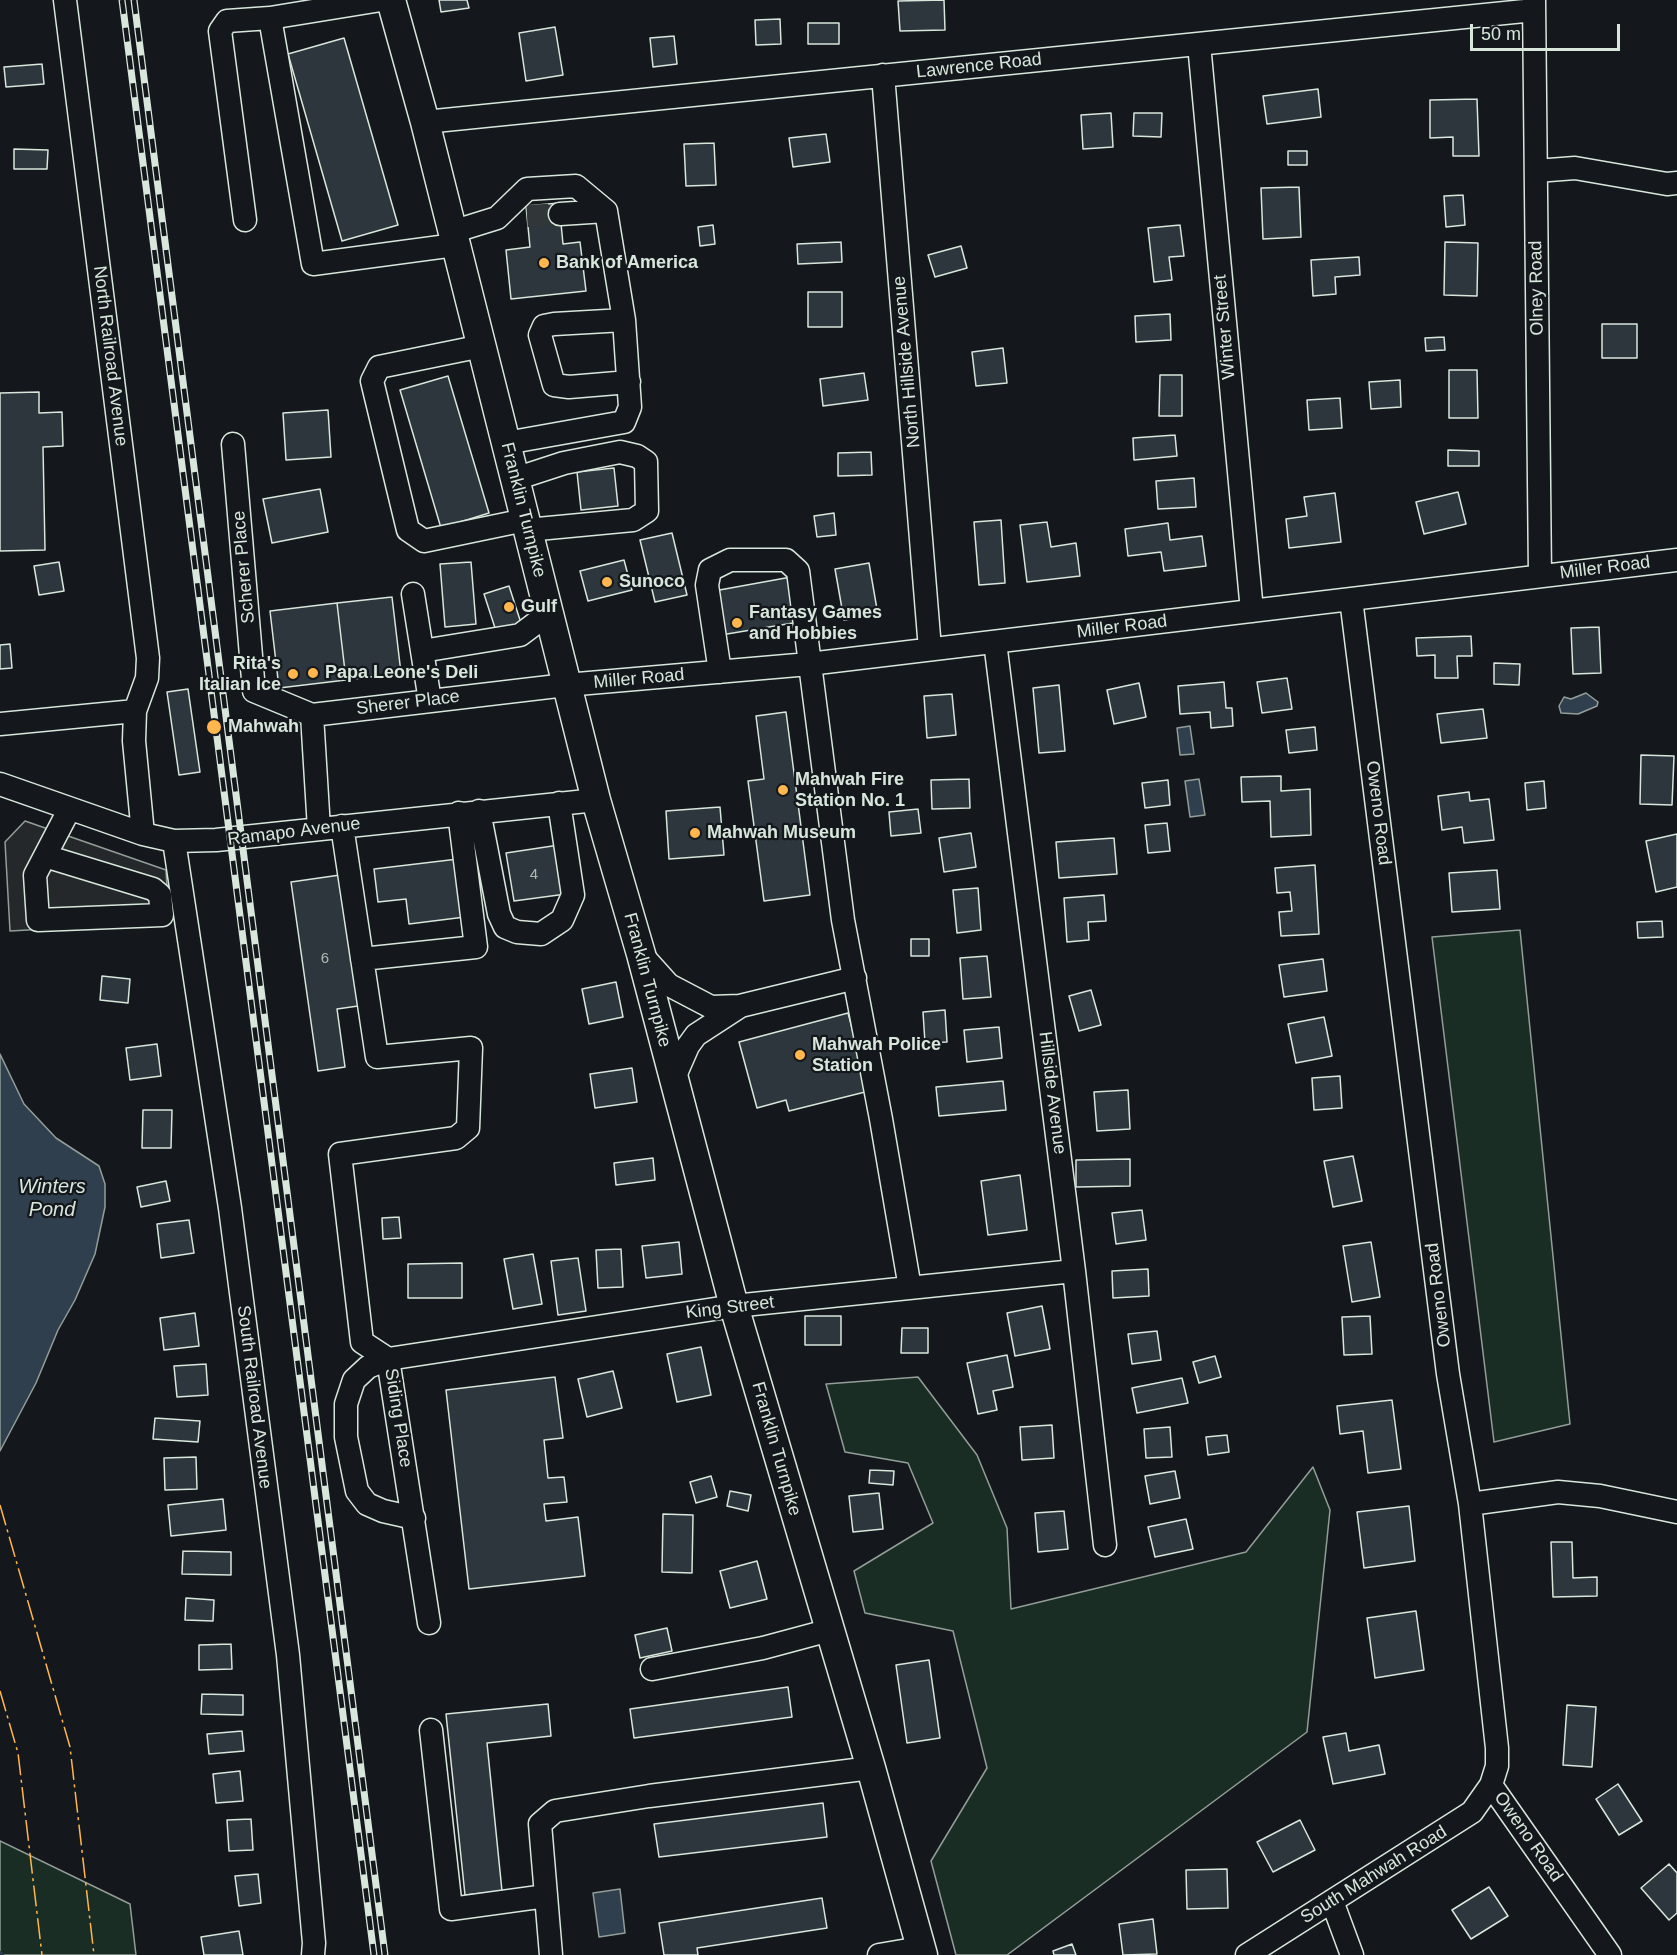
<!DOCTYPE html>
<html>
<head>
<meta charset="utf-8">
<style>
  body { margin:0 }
  #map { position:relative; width:1677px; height:1955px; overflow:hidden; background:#14181c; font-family:Arial,sans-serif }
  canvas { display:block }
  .scale { position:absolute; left:1470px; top:24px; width:150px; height:27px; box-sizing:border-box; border:3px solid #d8e6dc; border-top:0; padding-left:8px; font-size:18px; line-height:21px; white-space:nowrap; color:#d8e6dc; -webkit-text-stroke:4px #14181c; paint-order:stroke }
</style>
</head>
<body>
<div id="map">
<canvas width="1677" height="1955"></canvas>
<div class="scale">50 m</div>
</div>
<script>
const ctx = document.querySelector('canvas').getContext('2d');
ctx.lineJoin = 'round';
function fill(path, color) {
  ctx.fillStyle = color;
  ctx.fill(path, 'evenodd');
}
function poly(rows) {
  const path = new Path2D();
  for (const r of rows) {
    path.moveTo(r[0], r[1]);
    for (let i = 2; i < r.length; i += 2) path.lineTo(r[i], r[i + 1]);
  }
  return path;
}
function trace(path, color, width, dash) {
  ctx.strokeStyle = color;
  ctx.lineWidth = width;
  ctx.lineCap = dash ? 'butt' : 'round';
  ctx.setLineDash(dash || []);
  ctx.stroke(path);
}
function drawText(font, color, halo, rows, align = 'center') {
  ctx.font = font + ' Arial,sans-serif';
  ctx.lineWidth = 4.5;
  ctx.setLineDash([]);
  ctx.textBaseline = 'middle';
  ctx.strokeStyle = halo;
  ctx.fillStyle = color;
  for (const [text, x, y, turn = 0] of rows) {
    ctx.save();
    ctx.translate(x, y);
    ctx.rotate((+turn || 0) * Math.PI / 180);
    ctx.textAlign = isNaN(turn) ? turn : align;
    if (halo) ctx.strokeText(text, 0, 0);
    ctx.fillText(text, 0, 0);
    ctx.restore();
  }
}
const green = poly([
  [1520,930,1570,1424,1494,1442,1432,937,1520,930],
  [918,1377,977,1455,1007,1528,1011,1609,1246,1552,1313,1467,1330,1510,1307,1732,1007,1955,956,1955,931,1861,987,1768,953,1631,865,1613,854,1571,933,1523,908,1463,845,1452,826,1384,918,1377],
  [0,1841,130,1904,136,1955,0,1955,0,1841]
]);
fill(green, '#1a2d24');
trace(green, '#939e99', 1.5);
const parking = poly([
  [25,821,166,870,169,922,10,931,5,842,25,821]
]);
fill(parking, '#24282b');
trace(parking, '#939e99', 1.5);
const water = poly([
  [1586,693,1598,702,1597,706,1578,714,1561,713,1559,706,1564,697,1571,699,1586,693],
  [1190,726,1194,754,1180,755,1177,728,1190,726],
  [1199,779,1205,815,1190,817,1185,781,1199,779],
  [0,1054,24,1104,56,1138,99,1166,105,1184,105,1207,95,1254,75,1300,58,1330,36,1383,0,1451,0,1054],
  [620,1889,625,1933,599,1937,593,1893,620,1889]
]);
fill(water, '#2f3f4d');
trace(water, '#939e99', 1.5);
trace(poly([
  [0,1954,1,1955]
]), '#2f3f4d', 6);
const building = poly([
  [439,0,467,0,469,8,441,12,439,0],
  [944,0,945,30,900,31,898,1,944,0],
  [780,19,781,44,756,45,755,20,780,19],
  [808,23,839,23,839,44,808,44,808,23],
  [555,27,563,75,526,81,519,33,555,27],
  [674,36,677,64,653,67,650,38,674,36],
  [344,38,398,225,342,241,288,54,344,38],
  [42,64,44,84,6,87,4,67,42,64],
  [1318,89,1321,117,1267,124,1263,96,1318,89],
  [1477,99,1479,156,1453,156,1453,137,1430,138,1430,100,1477,99],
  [1111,113,1113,147,1083,149,1081,115,1111,113],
  [1134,113,1162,113,1161,137,1133,136,1134,113],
  [826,134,830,162,793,167,789,138,826,134],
  [714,143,716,185,686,186,684,144,714,143],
  [14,149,48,150,47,169,14,169,14,149],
  [1288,151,1307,151,1307,165,1288,165,1288,151],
  [1299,187,1301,237,1263,239,1261,188,1299,187],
  [1463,195,1465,225,1446,227,1444,196,1463,195],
  [559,203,563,244,580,242,586,291,511,299,506,250,530,247,526,206,559,203],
  [713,225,715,244,700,246,698,227,713,225],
  [1180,225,1184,256,1169,257,1172,280,1154,282,1148,228,1180,225],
  [841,242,842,262,798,264,797,244,841,242],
  [1445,242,1478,243,1477,296,1444,295,1445,242],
  [961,246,967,268,935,277,928,255,961,246],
  [1359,257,1360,275,1335,277,1336,294,1313,296,1311,260,1359,257],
  [808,292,842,292,842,327,808,327,808,292],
  [1170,314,1171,340,1136,342,1135,316,1170,314],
  [1602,324,1637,324,1637,358,1602,358,1602,324],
  [1444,337,1445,350,1426,351,1425,338,1444,337],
  [1003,348,1007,383,976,386,972,352,1003,348],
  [1449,370,1477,370,1478,418,1449,418,1449,370],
  [864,373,868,400,823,406,820,379,864,373],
  [1160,375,1182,375,1182,416,1159,416,1160,375],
  [448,376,489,513,441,528,400,390,448,376],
  [1400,380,1401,407,1371,409,1369,382,1400,380],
  [39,392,39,413,62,412,63,446,43,447,45,550,0,551,0,393,39,392],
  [1340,398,1342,428,1309,430,1307,400,1340,398],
  [328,410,331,457,286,460,283,413,328,410],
  [1175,435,1177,456,1134,460,1133,438,1175,435],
  [1448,450,1479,451,1479,466,1448,466,1448,450],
  [871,452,872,475,838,476,838,453,871,452],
  [614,468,618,506,581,510,577,472,614,468],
  [1194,478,1196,507,1158,509,1156,481,1194,478],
  [320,489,328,532,272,543,263,499,320,489],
  [1458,492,1466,524,1424,534,1416,502,1458,492],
  [1335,493,1341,542,1289,548,1286,519,1307,516,1304,497,1335,493],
  [834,513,836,535,817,537,814,516,834,513],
  [1001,520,1005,583,979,585,974,522,1001,520],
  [1047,522,1051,547,1076,543,1080,576,1027,582,1020,525,1047,522],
  [1168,523,1170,540,1202,536,1206,566,1164,571,1161,552,1128,556,1125,529,1168,523],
  [672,533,687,595,655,602,640,540,672,533],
  [624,560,632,590,588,601,580,571,624,560],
  [59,562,64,591,39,595,34,566,59,562],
  [471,562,476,624,445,627,440,564,471,562],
  [869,563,878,615,844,620,835,569,869,563],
  [791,577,799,622,721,635,714,591,791,577],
  [509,586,521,623,496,631,484,594,509,586],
  [392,597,401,673,346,680,337,603,392,597],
  [337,603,346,680,279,688,270,611,337,603],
  [1599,627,1601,673,1573,674,1571,628,1599,627],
  [1471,636,1472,656,1457,656,1458,678,1435,678,1435,655,1417,656,1416,638,1471,636],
  [10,644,12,668,0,669,0,645,10,644],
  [1494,663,1520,664,1519,685,1494,684,1494,663],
  [1287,678,1292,709,1262,713,1257,682,1287,678],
  [1224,682,1226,708,1232,708,1233,726,1211,728,1210,712,1180,714,1178,686,1224,682],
  [1139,683,1146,717,1114,724,1107,690,1139,683],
  [1059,685,1065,751,1039,753,1033,688,1059,685],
  [188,689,200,772,179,775,167,692,188,689],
  [952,694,956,735,927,738,924,696,952,694],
  [1483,709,1487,738,1441,743,1437,714,1483,709],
  [786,712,810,895,764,901,748,781,764,779,756,716,786,712],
  [1315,727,1317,750,1289,753,1286,730,1315,727],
  [1641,755,1674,756,1672,805,1640,804,1641,755],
  [1281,776,1281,791,1310,789,1311,835,1271,837,1270,801,1242,802,1241,777,1281,776],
  [969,779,970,808,932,809,931,780,969,779],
  [1168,780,1170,805,1145,808,1142,783,1168,780],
  [1544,781,1546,808,1527,810,1525,783,1544,781],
  [1469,792,1470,801,1489,799,1494,840,1464,843,1462,827,1442,830,1438,796,1469,792],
  [720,807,724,855,669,859,666,811,720,807],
  [918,809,921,833,891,836,889,812,918,809],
  [1167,823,1170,851,1148,853,1145,825,1167,823],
  [971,833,976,867,944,872,939,838,971,833],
  [1677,834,1677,887,1656,892,1646,841,1677,834],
  [1114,838,1117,874,1059,878,1056,842,1114,838],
  [559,845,566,894,514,901,506,853,559,845],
  [458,859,465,917,409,924,406,899,378,902,374,869,458,859],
  [1315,865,1319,934,1281,936,1279,912,1292,911,1290,892,1277,893,1275,868,1315,865],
  [1497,870,1500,909,1452,912,1449,873,1497,870],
  [340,875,358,1006,337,1009,345,1067,318,1071,291,882,340,875],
  [978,888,981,930,957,933,953,890,978,888],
  [1104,895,1106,921,1088,922,1089,940,1067,942,1064,898,1104,895],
  [1662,921,1663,937,1638,938,1637,922,1662,921],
  [911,939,929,939,929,956,911,956,911,939],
  [987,956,991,997,963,999,960,958,987,956],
  [1323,959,1327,991,1284,997,1279,965,1323,959],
  [102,976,130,979,128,1003,100,1000,102,976],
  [616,982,623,1017,589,1024,582,989,616,982],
  [1091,990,1101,1025,1079,1031,1069,996,1091,990],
  [945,1010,947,1042,925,1043,923,1012,945,1010],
  [848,1013,869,1091,789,1111,786,1100,757,1108,739,1042,848,1013],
  [1324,1017,1332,1056,1296,1063,1288,1024,1324,1017],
  [999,1027,1002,1058,967,1062,964,1030,999,1027],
  [157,1044,161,1076,130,1080,126,1048,157,1044],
  [632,1068,637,1102,595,1108,590,1074,632,1068],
  [1340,1076,1342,1108,1314,1110,1312,1078,1340,1076],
  [1003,1081,1006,1110,939,1116,936,1087,1003,1081],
  [1128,1090,1130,1129,1097,1131,1094,1092,1128,1090],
  [143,1110,172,1110,171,1148,142,1148,143,1110],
  [1353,1156,1362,1201,1333,1207,1324,1161,1353,1156],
  [653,1158,655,1180,616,1185,614,1163,653,1158],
  [1130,1159,1130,1186,1076,1187,1076,1160,1130,1159],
  [1020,1175,1027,1230,988,1235,981,1181,1020,1175],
  [166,1181,170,1201,141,1207,137,1187,166,1181],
  [1142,1210,1146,1240,1116,1244,1112,1213,1142,1210],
  [399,1217,401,1238,383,1239,382,1218,399,1217],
  [189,1220,194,1253,161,1258,157,1224,189,1220],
  [679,1242,682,1274,646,1278,642,1246,679,1242],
  [1371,1242,1380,1297,1352,1302,1343,1246,1371,1242],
  [621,1249,623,1287,598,1288,596,1250,621,1249],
  [533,1254,542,1304,513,1309,504,1259,533,1254],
  [578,1258,586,1311,558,1315,551,1261,578,1258],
  [462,1263,462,1298,408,1298,408,1264,462,1263],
  [1148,1269,1149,1296,1113,1298,1112,1271,1148,1269],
  [1042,1306,1050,1349,1015,1356,1007,1313,1042,1306],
  [195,1313,199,1346,164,1350,160,1318,195,1313],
  [805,1316,841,1316,841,1345,805,1345,805,1316],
  [1370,1316,1372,1354,1344,1355,1342,1317,1370,1316],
  [902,1328,928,1328,928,1353,901,1353,902,1328],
  [1157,1331,1161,1360,1132,1364,1128,1334,1157,1331],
  [701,1347,711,1395,677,1402,667,1354,701,1347],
  [1007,1355,1013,1387,993,1391,997,1410,978,1414,967,1363,1007,1355],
  [1215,1356,1221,1377,1199,1383,1193,1362,1215,1356],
  [206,1364,208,1395,177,1397,174,1366,206,1364],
  [613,1371,622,1408,587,1417,578,1379,613,1371],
  [555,1377,563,1438,544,1440,548,1478,564,1477,567,1502,544,1504,546,1521,578,1517,585,1576,469,1589,446,1390,555,1377],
  [1182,1378,1188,1403,1137,1413,1132,1388,1182,1378],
  [1392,1400,1401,1469,1368,1473,1363,1431,1340,1434,1337,1406,1392,1400],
  [155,1418,200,1421,198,1442,153,1439,155,1418],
  [1052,1425,1054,1458,1022,1460,1020,1427,1052,1425],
  [1170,1427,1172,1457,1146,1458,1144,1429,1170,1427],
  [1227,1435,1229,1452,1208,1455,1206,1437,1227,1435],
  [196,1457,197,1489,165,1490,164,1458,196,1457],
  [870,1470,894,1471,893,1485,869,1483,870,1470],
  [1175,1471,1180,1498,1150,1504,1145,1476,1175,1471],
  [711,1476,717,1497,696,1503,690,1482,711,1476],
  [730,1491,751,1495,748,1511,727,1506,730,1491],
  [879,1493,883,1529,853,1532,849,1496,879,1493],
  [223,1499,226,1530,171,1536,168,1505,223,1499],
  [1409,1506,1415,1561,1364,1568,1357,1512,1409,1506],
  [1064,1511,1068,1549,1038,1552,1035,1513,1064,1511],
  [663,1514,693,1515,692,1573,662,1572,663,1514],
  [1186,1519,1193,1549,1155,1557,1148,1527,1186,1519],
  [1551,1542,1572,1542,1573,1578,1597,1577,1597,1596,1553,1597,1551,1542],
  [183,1551,231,1552,231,1575,182,1574,183,1551],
  [757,1561,767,1599,730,1608,720,1571,757,1561],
  [186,1598,214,1600,213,1621,185,1620,186,1598],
  [1416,1611,1424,1670,1375,1678,1367,1618,1416,1611],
  [667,1628,672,1651,640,1658,635,1635,667,1628],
  [231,1644,232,1669,199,1670,199,1645,231,1644],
  [929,1660,940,1738,907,1743,896,1665,929,1660],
  [788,1687,792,1717,634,1738,630,1709,788,1687],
  [202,1694,243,1695,243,1715,201,1714,202,1694],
  [548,1704,551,1736,487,1743,502,1891,465,1895,446,1714,548,1704],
  [1567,1705,1596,1707,1592,1767,1563,1765,1567,1705],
  [242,1731,244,1751,209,1754,207,1734,242,1731],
  [1346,1733,1349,1751,1379,1745,1385,1774,1333,1784,1323,1737,1346,1733],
  [240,1771,243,1801,216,1803,213,1774,240,1771],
  [1618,1784,1642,1821,1619,1835,1596,1799,1618,1784],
  [823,1803,827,1837,659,1857,654,1824,823,1803],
  [251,1819,253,1850,229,1851,227,1820,251,1819],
  [1300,1820,1315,1850,1273,1872,1257,1842,1300,1820],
  [1669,1864,1677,1873,1677,1913,1669,1920,1641,1888,1669,1864],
  [1227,1869,1228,1908,1187,1909,1186,1870,1227,1869],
  [258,1874,261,1903,239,1906,235,1876,258,1874],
  [1489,1887,1508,1916,1471,1939,1452,1910,1489,1887],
  [822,1898,827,1928,697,1948,698,1955,664,1955,659,1923,822,1898],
  [1153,1919,1157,1954,1123,1955,1119,1924,1153,1919],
  [239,1931,243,1955,204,1955,201,1937,239,1931],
  [1072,1944,1076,1955,1054,1955,1053,1951,1072,1944]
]);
fill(building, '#2c363c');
trace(building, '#d8e6dc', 1.5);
trace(poly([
  [527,216,560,214]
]), '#313739', 22, [22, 11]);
const minor = poly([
  [65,0,148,658,147,678,135,711,134,741,143,834],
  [381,0,270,18,313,264,455,245],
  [1534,0,1540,576],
  [1199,44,1252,611],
  [883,75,930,649],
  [425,122,1534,10],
  [1536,171,1575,168,1667,184,1677,183],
  [245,220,220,31,227,21,270,18],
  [452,232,497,218,527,189,576,186,606,211],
  [624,320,554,324,544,326,540,335,554,385,569,387,629,382],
  [482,346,379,367,372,381,408,530,424,541,525,520],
  [506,443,624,422,630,407,624,320,606,211,560,214],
  [233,444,254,691,312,715,566,685,809,664,1677,560],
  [515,479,564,463,620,452,637,456,646,462,647,511,633,520,527,530],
  [413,594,430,701],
  [995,642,1074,1271,1105,1545],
  [422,651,520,635,548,614],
  [720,672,707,585,710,570,730,560,786,560,798,571,843,920,881,1119,910,1288],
  [312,715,319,829],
  [0,724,135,711],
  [0,784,143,834,174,841,216,840,596,800],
  [479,811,499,914,505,927,517,932,541,934,562,920,573,895,559,803],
  [342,826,377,1057,471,1048,468,1128,456,1138,340,1154,362,1342,388,1359,429,1623],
  [174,841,230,1208,288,1655,314,1943,313,1955],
  [45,856,153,889,160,895,162,915,38,920,35,875,69,810],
  [642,955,669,985,711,1007,740,1006,855,978],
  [362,959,476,947,459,813],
  [674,1078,688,1046,696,1035,739,1007],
  [1470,1504,1558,1492,1600,1496,1677,1512],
  [414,1518,383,1511,367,1504,357,1491,346,1437,346,1404,354,1380,368,1367,388,1359,734,1306,1074,1271],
  [652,1669,763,1648,830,1630],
  [431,1730,451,1909,546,1896],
  [1491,1785,1610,1955],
  [1332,1901,1352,1955],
  [551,1955,540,1824,555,1811,649,1796,871,1768],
  [879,1955,920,1948],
  [1247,1955,1472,1812,1491,1785,1497,1766,1497,1748,1470,1504,1448,1374,1351,599]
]);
const major = poly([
  [391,0,425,122,596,800,641,954,734,1306,871,1768,923,1955]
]);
trace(minor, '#d8e6dc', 25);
trace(major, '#d8e6dc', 31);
trace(minor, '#14181c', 22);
trace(major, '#14181c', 28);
const rail = poly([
  [122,0,374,1955],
  [134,0,385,1955]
]);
trace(rail, '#d8e6dc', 7);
trace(rail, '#14181c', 4.5, [14]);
trace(poly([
  [0,1505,70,1747,94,1955],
  [0,1691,18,1753,42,1955]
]), '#ffb74d', 1.5, [21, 4.5, 3, 4.5]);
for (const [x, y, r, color] of [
  [544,263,6,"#ffb74d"],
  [607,582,6,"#ffb74d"],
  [509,607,6,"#ffb74d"],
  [737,623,6,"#ffb74d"],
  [313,673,6,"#ffb74d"],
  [293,674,6,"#ffb74d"],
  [214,727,8,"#ffb74d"],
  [783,790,6,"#ffb74d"],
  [695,833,6,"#ffb74d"],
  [800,1055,6,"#ffb74d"]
]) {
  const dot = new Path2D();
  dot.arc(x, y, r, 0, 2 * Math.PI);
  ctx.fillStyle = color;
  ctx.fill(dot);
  trace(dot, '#14181c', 2);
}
drawText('15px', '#adbab4', null, [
  ["4",534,875],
  ["6",325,959]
]);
drawText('18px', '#d8e6dc', '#14181c', [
  ["Lawrence Road",979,66,-6],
  ["Olney Road",1537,288,-91],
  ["Winter Street",1225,327,-95],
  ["North Railroad Avenue",110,356,83],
  ["North Hillside Avenue",907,362,-95],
  ["Franklin Turnpike",523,510,76],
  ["Scherer Place",244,567,-95],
  ["Miller Road",1605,568,-7],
  ["Miller Road",1122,627,-7],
  ["Miller Road",639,679,-5],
  ["Sherer Place",408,703,-7],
  ["Oweno Road",1378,813,83],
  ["Ramapo Avenue",294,832,-7],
  ["Franklin Turnpike",647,980,75],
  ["Hillside Avenue",1052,1093,83],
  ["Oweno Road",1439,1295,-97],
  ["King Street",730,1308,-7],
  ["South Railroad Avenue",254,1397,83],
  ["Siding Place",398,1418,81],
  ["Franklin Turnpike",776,1449,74],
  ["Oweno Road",1528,1837,55],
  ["South Mahwah Road",1374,1875,-32]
]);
drawText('bold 18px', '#d8e6dc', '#14181c', [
  ["Bank of America",556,263],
  ["Sunoco",619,582],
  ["Gulf",521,607],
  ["Fantasy Games",749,613],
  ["and Hobbies",749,634],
  ["Rita's",281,664,"right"],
  ["Italian Ice",281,685,"right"],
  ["Papa Leone's Deli",325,673],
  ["Mahwah",228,727],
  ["Mahwah Fire",795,780],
  ["Station No. 1",795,801],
  ["Mahwah Museum",707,833],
  ["Mahwah Police",812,1045],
  ["Station",812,1066]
], 'left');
drawText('italic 20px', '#d8e6dc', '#14181c', [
  ["Winters",52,1187],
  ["Pond",52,1210]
]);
</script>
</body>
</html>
